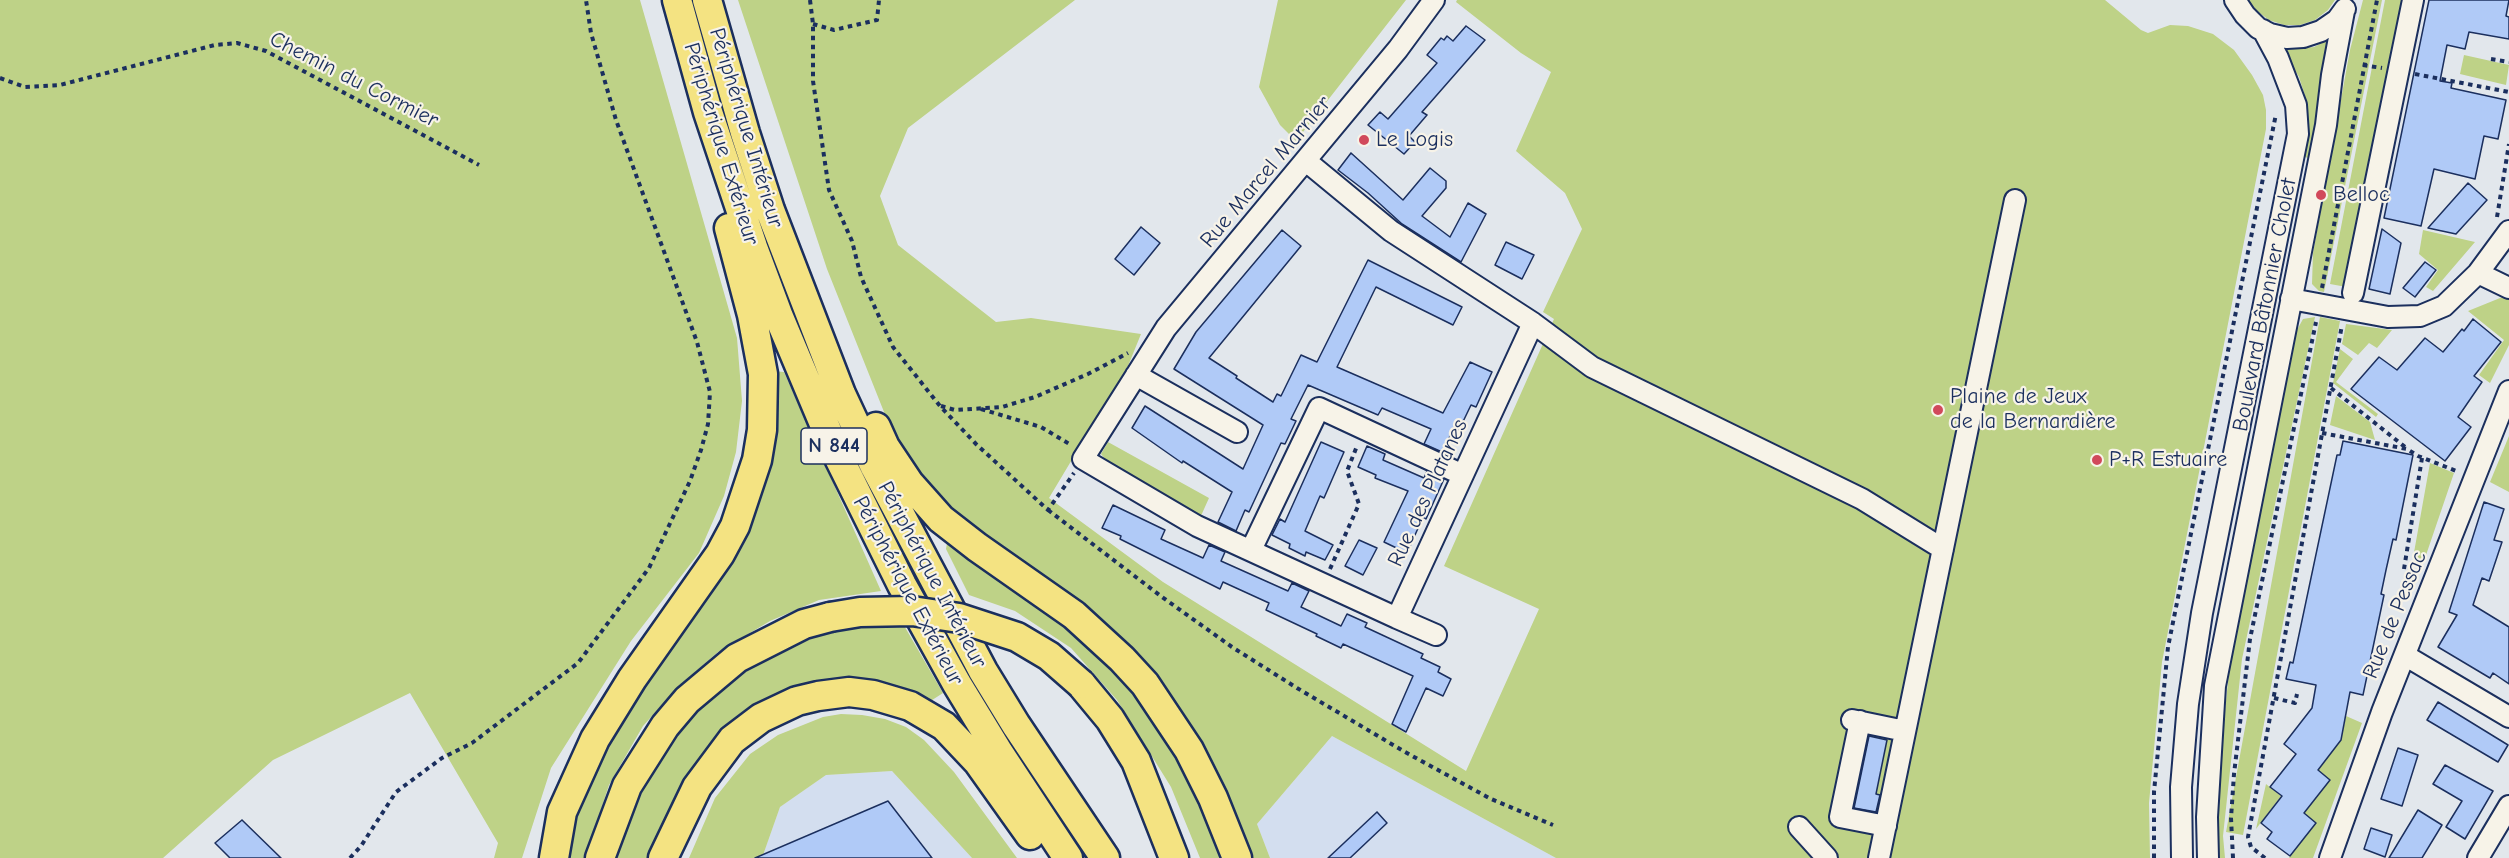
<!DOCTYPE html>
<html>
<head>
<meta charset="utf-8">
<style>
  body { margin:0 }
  canvas { display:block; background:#e2e7ec }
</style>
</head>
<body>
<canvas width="2509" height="858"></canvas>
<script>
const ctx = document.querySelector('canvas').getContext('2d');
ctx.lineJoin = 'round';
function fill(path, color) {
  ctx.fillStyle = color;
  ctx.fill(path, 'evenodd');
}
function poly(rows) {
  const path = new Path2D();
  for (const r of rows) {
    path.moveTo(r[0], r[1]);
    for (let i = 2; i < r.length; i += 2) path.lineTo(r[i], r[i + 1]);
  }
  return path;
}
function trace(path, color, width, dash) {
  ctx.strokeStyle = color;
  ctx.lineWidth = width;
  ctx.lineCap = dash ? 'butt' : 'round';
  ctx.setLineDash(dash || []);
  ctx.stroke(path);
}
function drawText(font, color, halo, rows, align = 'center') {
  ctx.font = font + ' "Comic Neue",sans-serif';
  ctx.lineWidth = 4.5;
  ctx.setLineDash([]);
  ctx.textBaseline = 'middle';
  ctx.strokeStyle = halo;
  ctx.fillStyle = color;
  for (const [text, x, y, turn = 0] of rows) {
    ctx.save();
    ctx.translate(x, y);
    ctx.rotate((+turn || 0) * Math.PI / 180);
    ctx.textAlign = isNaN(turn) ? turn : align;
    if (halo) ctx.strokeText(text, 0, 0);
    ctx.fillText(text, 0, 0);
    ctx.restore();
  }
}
fill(poly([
  [1332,736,1556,858,1270,858,1257,824],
  [892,771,972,858,762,858,780,807,826,775]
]), '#d3deef');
fill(poly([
  [0,0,640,0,737,338,742,401,736,452,724,496,699,553,631,641,551,768,522,858,494,858,498,843,410,693,273,760,163,858,0,858],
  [738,0,1075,0,908,128,880,196,898,245,996,322,1031,318,1141,334,1128,366,1049,498,1163,582,1466,771,1539,609,1444,566,1554,319,1543,312,1582,229,1565,193,1516,151,1551,72,1521,53,1456,2,1457,0,2105,0,2141,30,2148,33,2170,25,2188,26,2213,34,2234,50,2252,75,2263,95,2266,110,2266,129,2162,662,2149,803,2150,858,1556,858,1332,736,1257,824,1270,858,1200,858,1171,787,1117,700,1071,648,1015,611,969,595,946,549,952,514,919,479,894,437,827,269],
  [1278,0,1406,0,1296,141,1280,125,1259,87],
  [2248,0,2335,0,2328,10,2315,20,2300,25,2284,25,2269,20,2257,11],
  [2363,0,2382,0,2324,292,2319,291,2312,284,2313,253,2350,50],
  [2385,0,2408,0,2352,288,2330,284],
  [2333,37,2309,158,2304,157,2308,115,2305,96,2299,77,2283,50,2314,47],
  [2464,55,2509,65,2506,85,2460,74],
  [2423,230,2475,242,2433,291,2426,287,2438,270,2419,254],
  [2505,296,2509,297,2509,345,2490,383,2479,375,2504,340,2468,311],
  [2315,317,2242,659,2223,836,2225,858,2217,858,2222,740,2231,653,2297,330,2303,319],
  [2320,317,2340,321,2243,835,2226,832],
  [2346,324,2392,330,2377,348,2369,343,2358,355,2342,344],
  [2340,349,2353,359,2336,382,2378,414,2376,417,2333,383],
  [773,371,784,372,881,591,819,600,770,621,718,652,678,687,643,726,609,785,585,858,566,858,575,816,606,746,633,694,708,586],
  [2336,396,2370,422,2375,440,2330,425],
  [2509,436,2509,492,2490,482],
  [1108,442,1209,498,1200,518,1112,467,1101,454],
  [2430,463,2454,473,2424,561,2413,558],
  [902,622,943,693,926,704,771,702,655,858,613,858,623,819,661,747,713,692,771,652,830,626],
  [841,714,862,715,885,719,906,727,924,740,954,772,1017,858,972,858,892,771,826,775,780,807,762,858,689,858,715,798,750,754,778,735,823,717],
  [2346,716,2362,723,2313,858,2289,858,2316,823,2304,813,2330,780,2318,770,2341,740],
  [2266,784,2281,796,2256,829]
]), '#bed287');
const building = poly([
  [2429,0,2509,0,2506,16,2509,17,2509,39,2469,32,2465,49,2447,45,2440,81,2452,83,2451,88,2506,100,2498,139,2484,136,2475,179,2434,169,2421,226,2384,218,2429,0],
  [1466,26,1485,40,1422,112,1427,115,1409,136,1415,142,1404,154,1368,125,1380,112,1388,119,1437,63,1427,55,1441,38,1444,40,1447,36,1453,41,1466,26],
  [1351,153,1403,200,1430,168,1446,181,1446,188,1422,216,1450,237,1468,203,1486,214,1461,262,1402,224,1368,193,1338,170,1351,153],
  [2468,183,2487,200,2456,234,2428,228,2468,183],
  [1141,227,1160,243,1134,275,1115,259,1141,227],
  [2382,229,2401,243,2390,294,2369,289,2382,229],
  [1282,230,1301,246,1209,358,1237,376,1236,378,1273,402,1277,394,1281,396,1301,355,1317,362,1368,260,1462,307,1453,325,1376,287,1337,367,1443,413,1470,362,1492,372,1476,407,1471,405,1459,430,1454,428,1442,452,1424,444,1431,429,1382,408,1378,415,1308,385,1291,419,1296,421,1285,444,1281,443,1249,512,1245,510,1236,531,1218,522,1232,492,1183,461,1182,463,1132,428,1145,406,1243,469,1263,425,1174,369,1196,332,1282,230],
  [1506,242,1534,255,1522,279,1495,265,1506,242],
  [2425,262,2436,270,2415,297,2403,288,2425,262],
  [2473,319,2501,342,2474,376,2482,382,2458,417,2471,427,2445,461,2351,389,2379,357,2397,370,2425,338,2443,352,2462,329,2464,331,2473,319],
  [2343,441,2413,455,2396,540,2393,539,2386,570,2381,594,2384,595,2363,695,2350,692,2341,740,2318,770,2330,780,2304,813,2316,823,2290,856,2267,839,2272,832,2261,823,2282,796,2270,787,2296,754,2284,744,2312,708,2316,685,2286,679,2290,662,2293,663,2337,455,2340,455,2343,441],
  [1321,442,1344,452,1324,498,1320,496,1305,531,1333,545,1325,560,1306,552,1305,556,1289,548,1290,544,1272,535,1280,519,1285,522,1321,442],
  [1367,446,1385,454,1383,460,1424,478,1427,471,1444,479,1426,519,1423,517,1407,553,1384,542,1408,491,1375,478,1376,475,1358,467,1367,446],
  [2484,502,2504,509,2494,540,2502,542,2489,581,2482,578,2473,605,2509,627,2509,684,2493,673,2490,678,2438,647,2457,615,2449,612,2484,502],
  [1113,505,1165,530,1161,539,1203,558,1209,545,1225,552,1221,561,1288,591,1292,583,1309,591,1301,607,1341,626,1347,614,1367,623,1365,627,1423,654,1421,658,1440,667,1438,672,1451,679,1443,696,1426,688,1406,732,1392,724,1413,676,1343,644,1341,648,1316,636,1317,634,1266,610,1269,603,1223,582,1220,589,1120,539,1121,536,1102,528,1113,505],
  [1359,540,1377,548,1363,575,1345,566,1359,540],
  [2438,702,2508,745,2498,762,2427,720,2438,702],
  [1869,736,1887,740,1876,794,1880,795,1876,812,1854,808,1869,736],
  [2398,748,2418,755,2402,806,2381,799,2398,748],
  [2445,765,2493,791,2465,839,2446,827,2462,801,2433,784,2445,765],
  [888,801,932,858,755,858,888,801],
  [2418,810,2442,825,2422,858,2389,858,2418,810],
  [1377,812,1387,823,1350,858,1328,858,1377,812],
  [242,820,281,858,230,858,215,843,242,820],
  [2371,828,2392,835,2385,857,2364,849,2371,828]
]);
fill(building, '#b0caf7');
trace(building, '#1b2f5e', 1.5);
const minor = poly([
  [2235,0,2245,15,2258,28,2270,34,2287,38,2303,37,2321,31,2337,20,2345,9],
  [1306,161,1391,231,1533,323,1397,618,1197,526,1083,459,1166,328,1398,49,1434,0],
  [2478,273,2509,288],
  [2353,293,2413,0],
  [2291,299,2388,317,2420,316,2444,306,2478,273,2509,231],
  [1533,323,1592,367,1862,499,1943,549],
  [1136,375,1237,432],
  [1251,550,1319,408,1463,475],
  [1397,618,1436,635],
  [2406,656,2509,717],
  [1852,720,1905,731],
  [1860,721,1840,817,1886,826],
  [1799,827,1827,858],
  [1879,858,2015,200],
  [2182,858,2181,787,2188,704,2202,613,2298,134,2296,105,2278,58,2263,30],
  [2208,858,2207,817,2215,686,2326,125,2332,75,2344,11],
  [2330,858,2382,712,2509,391],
  [2478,858,2509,806]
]);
const highway = poly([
  [677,0,708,112,753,247,779,317,835,450,902,585,957,684,999,753,1068,858],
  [707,0,745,133,770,210,841,394,875,467,983,671,1016,725,1105,858],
  [876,427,885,447,909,483,941,519,977,547,1074,615,1122,659,1145,684,1189,750,1213,798,1237,858],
  [1081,684,1110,719,1136,761,1174,858],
  [554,858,562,812,595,739,632,679,720,554,735,526,757,460,762,430,763,374,752,315,729,228],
  [600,858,627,786,665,726,687,700,737,658,804,624,830,617],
  [663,858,697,787,732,740,761,718,797,701,818,696,849,692,873,695,910,706,944,726,978,762,1030,835]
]);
trace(minor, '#1b2f5e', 24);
trace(highway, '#1b2f5e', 33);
trace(poly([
  [810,0,813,24,813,81,829,190,852,241,861,277,893,347,940,406,976,444,1048,510,1074,473],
  [813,24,834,30,877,20,879,0],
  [2491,59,2509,62],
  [2363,65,2382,68],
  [2415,74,2509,92],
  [0,78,25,87,60,85,215,45,237,43,266,51,479,165],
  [2497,217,2509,144],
  [2322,288,2377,0],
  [2331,388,2405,447],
  [941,406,955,410,1002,407,1035,397,1088,374,1128,353],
  [981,409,1041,427,1071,445],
  [2322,433,2407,449,2418,456,2459,472],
  [1048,510,1162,597,1232,647,1297,688,1405,752,1491,799,1553,825],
  [1330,569,1359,504,1347,471,1357,446],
  [2404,569,2422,458],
  [2274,698,2295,703,2297,694],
  [350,858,361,846,396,792,442,758,472,743,578,663,649,568,690,481,701,450,708,424,710,392,697,342,616,120,591,33,586,0],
  [2154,858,2154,792,2168,647,2276,114],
  [2233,858,2231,818,2234,774,2250,639,2316,322],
  [2265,858,2251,847,2248,837,2342,325]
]), '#1b2f5e', 4, [4.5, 4.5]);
trace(minor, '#f7f3e8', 20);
trace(highway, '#f4e382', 28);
const highwayBridge = poly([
  [830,617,860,612,912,611,959,618,1017,637,1049,656,1081,684]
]);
trace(highwayBridge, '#1b2f5e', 33, []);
trace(highwayBridge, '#f4e382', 28);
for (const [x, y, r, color] of [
  [1364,140,6,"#d1495b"],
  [2321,195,6,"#d1495b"],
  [1938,410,6,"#d1495b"],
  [2097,460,6,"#d1495b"]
]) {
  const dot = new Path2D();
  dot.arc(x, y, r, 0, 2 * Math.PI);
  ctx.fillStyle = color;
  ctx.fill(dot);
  trace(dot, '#f7f3e8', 2);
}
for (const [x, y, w] of [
  [834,446,66]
]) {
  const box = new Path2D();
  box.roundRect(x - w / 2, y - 18, w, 36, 4.5);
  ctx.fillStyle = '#f7f3e8';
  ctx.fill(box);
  trace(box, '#1b2f5e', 1.5);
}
drawText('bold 21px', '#1b2f5e', null, [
  ["N 844",834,446]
]);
drawText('22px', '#1b2f5e', '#f7f3e8', [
  ["Chemin du Cormier",354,80,27],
  ["Périphérique Intérieur",746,128,73],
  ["Périphérique Extérieur",721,144,73],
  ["Rue Marcel Marnier",1266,172,-50],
  ["Boulevard Bâtonnier Cholet",2265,305,-79],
  ["Rue des Platanes",1428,493,-65],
  ["Périphérique Intérieur",932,575,62],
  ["Périphérique Extérieur",908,591,62],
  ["Rue de Pessac",2395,615,-68]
]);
drawText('22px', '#1b2f5e', '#f7f3e8', [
  ["Le Logis",1376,140],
  ["Belloc",2333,195],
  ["Plaine de Jeux",1950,397],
  ["de la Bernardière",1950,422],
  ["P+R Estuaire",2109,460]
], 'left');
</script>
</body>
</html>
